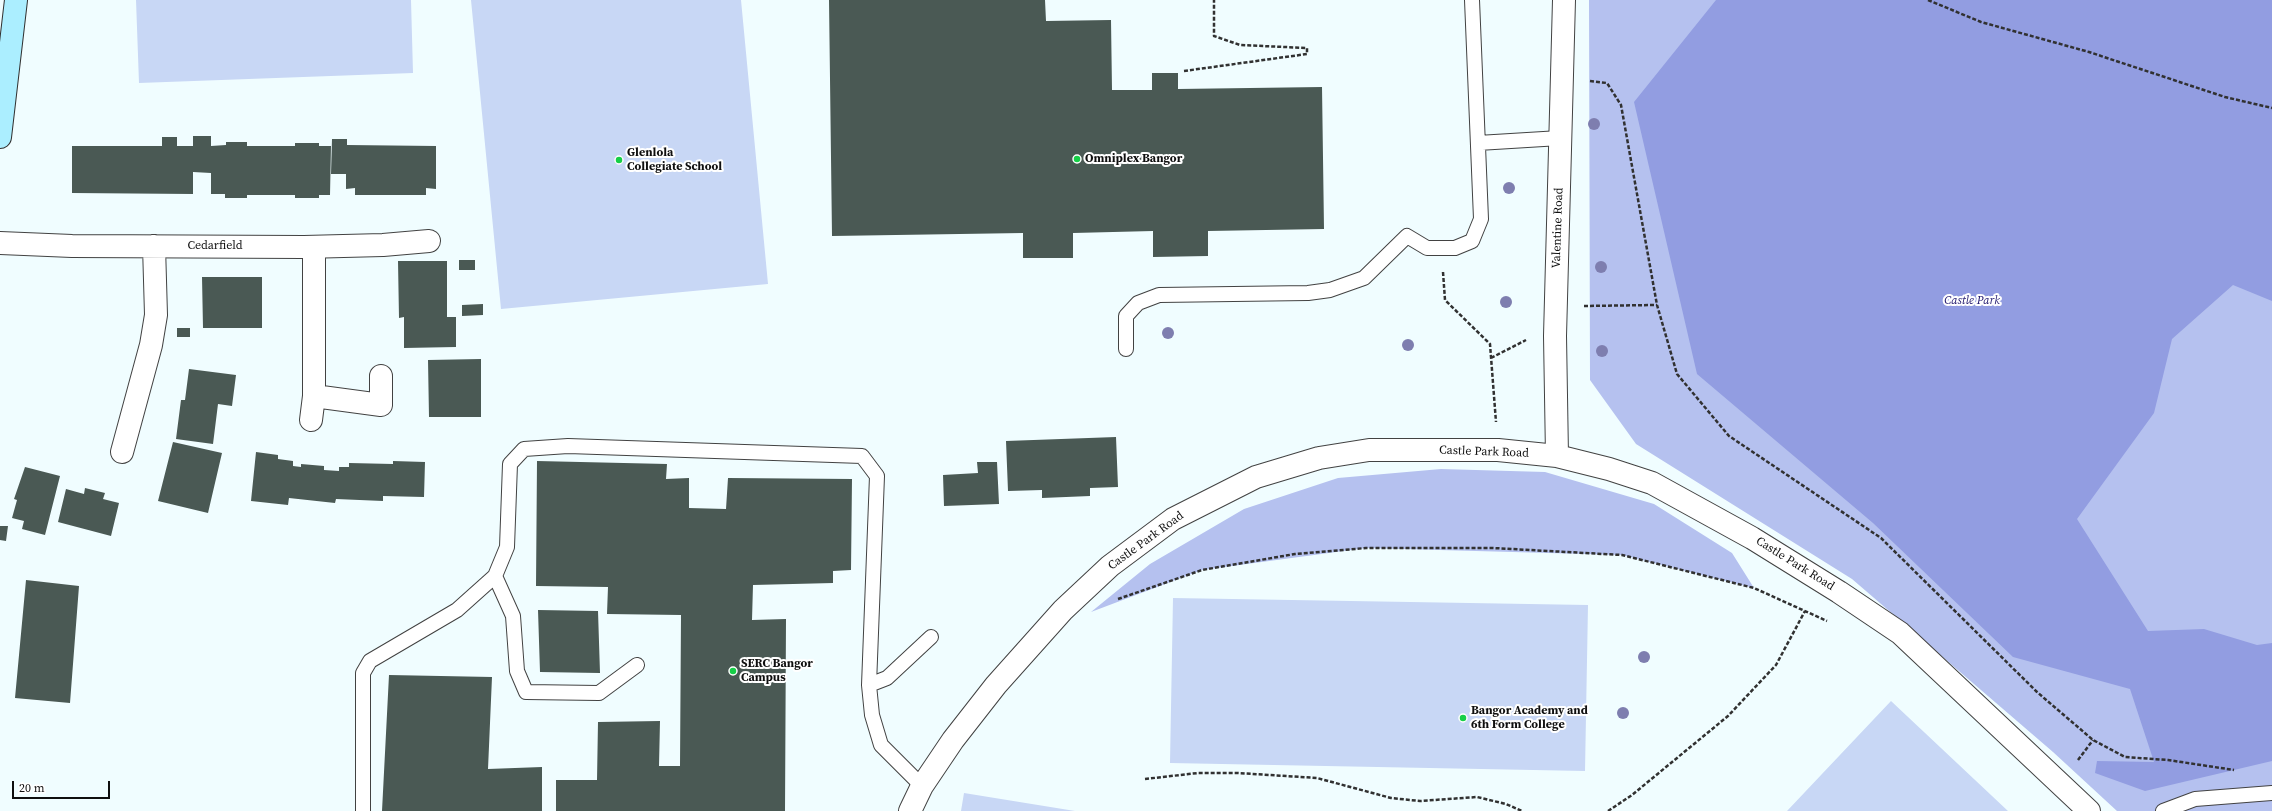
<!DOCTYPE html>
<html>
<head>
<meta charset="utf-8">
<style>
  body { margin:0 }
  #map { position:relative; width:2272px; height:811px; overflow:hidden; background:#f0fdff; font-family:"Source Serif 4",serif }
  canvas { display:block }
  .scale { position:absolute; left:12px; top:781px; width:98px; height:18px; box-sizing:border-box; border:2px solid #0f0f0f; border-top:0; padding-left:5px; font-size:12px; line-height:14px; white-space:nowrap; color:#0f0f0f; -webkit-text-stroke:3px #fff; paint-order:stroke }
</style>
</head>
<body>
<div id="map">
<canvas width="2272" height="811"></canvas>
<div class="scale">20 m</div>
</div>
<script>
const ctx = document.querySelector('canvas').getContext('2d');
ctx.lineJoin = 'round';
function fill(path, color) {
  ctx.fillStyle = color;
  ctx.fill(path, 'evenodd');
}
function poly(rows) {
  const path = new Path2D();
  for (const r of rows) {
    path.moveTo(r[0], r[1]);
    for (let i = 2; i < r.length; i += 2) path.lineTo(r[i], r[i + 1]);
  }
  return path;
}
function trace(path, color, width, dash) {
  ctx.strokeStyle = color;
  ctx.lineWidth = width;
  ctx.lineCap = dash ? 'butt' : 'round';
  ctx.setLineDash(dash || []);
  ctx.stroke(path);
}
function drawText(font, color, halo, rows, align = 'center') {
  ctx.font = font + ' "Source Serif 4",serif';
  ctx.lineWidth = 4;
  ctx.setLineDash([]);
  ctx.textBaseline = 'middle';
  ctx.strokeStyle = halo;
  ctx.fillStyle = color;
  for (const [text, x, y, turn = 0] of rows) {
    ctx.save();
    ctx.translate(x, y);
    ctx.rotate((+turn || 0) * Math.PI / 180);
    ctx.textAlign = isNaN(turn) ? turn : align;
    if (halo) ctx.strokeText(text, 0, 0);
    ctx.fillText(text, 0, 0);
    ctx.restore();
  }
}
fill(poly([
  [1589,0,2272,0,2272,811,2117,811,2053,752,1852,579,1636,444,1590,380],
  [1441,469,1545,472,1654,504,1732,553,1754,588,1622,555,1366,548,1202,570,1091,612,1150,564,1244,509,1338,478]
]), '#b5c1ef');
fill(poly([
  [1716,0,2272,0,2272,301,2233,285,2172,339,2154,413,2077,519,2148,631,2204,629,2257,645,2272,643,2272,761,2145,791,2095,773,2097,761,2154,762,2130,689,2013,657,1873,523,1697,374,1634,102]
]), '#929de1');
fill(poly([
  [136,0,411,0,413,73,139,83],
  [471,0,741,0,768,284,501,309],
  [1173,598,1588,605,1585,771,1170,763],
  [1891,701,2008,811,1787,811],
  [964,793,1075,811,961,811]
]), '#c8d7f5');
fill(poly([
  [829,0,1045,0,1046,21,1111,20,1112,90,1152,90,1152,73,1178,73,1178,89,1322,87,1324,229,1208,231,1208,256,1153,257,1153,231,1073,233,1073,258,1023,258,1023,233,832,236],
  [193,136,211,136,211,146,226,145,226,142,247,142,247,146,295,146,295,143,319,143,319,146,331,146,330,195,319,195,319,198,295,198,295,195,247,195,247,198,225,198,225,194,211,194,211,173,193,172,193,194,72,193,72,146,162,146,162,137,177,137,177,146,193,146],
  [332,139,347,139,347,145,436,146,436,189,426,188,426,195,355,195,355,188,346,189,346,174,331,174],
  [459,260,475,260,475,270,459,270],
  [398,261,447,261,447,317,456,317,456,347,404,348,404,317,399,318],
  [202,277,262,277,262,328,203,328],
  [483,304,483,315,462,316,462,305],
  [177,328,190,328,190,337,177,337],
  [481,359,481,417,429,417,428,360],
  [189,369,236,375,232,406,218,404,213,444,176,439,181,400,185,400],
  [1116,437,1118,487,1090,488,1090,496,1042,498,1042,490,1008,491,1006,441],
  [173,442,222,453,208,513,158,501],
  [256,452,278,455,278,459,293,461,293,466,301,467,301,464,324,466,324,470,339,471,339,467,349,467,349,463,393,464,393,461,425,462,424,497,383,496,383,501,336,499,335,503,289,498,288,505,251,501],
  [537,461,667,464,666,479,689,478,689,508,726,509,728,478,852,479,851,570,833,571,833,583,753,585,752,620,786,619,785,811,556,811,556,780,597,780,598,722,660,721,659,766,680,766,681,615,607,614,608,587,536,586],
  [977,462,997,462,999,504,944,506,943,475,978,473],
  [25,467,60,476,45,535,22,529,24,521,12,518,17,500,14,499],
  [85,488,105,493,103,499,119,503,111,536,58,522,66,489,84,494],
  [0,526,8,526,6,541,0,540],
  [26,580,79,586,70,703,15,698],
  [538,610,598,611,600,673,540,672],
  [389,675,492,677,488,769,542,767,542,811,382,811]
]), '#4a5954');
const lane = poly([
  [1478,143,1560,138],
  [1126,349,1126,316,1138,303,1159,295,1308,293,1330,290,1364,278,1407,236,1427,248,1455,248,1472,241,1481,219,1472,0],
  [495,576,513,616,517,671,526,692,599,693,637,665],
  [869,685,887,678,931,637],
  [363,811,363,673,370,661,457,610,495,576,507,547,510,464,524,449,568,446,862,456,877,476,869,685,872,715,881,745,922,786],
  [2163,811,2195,799,2272,793]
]);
const street = poly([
  [0,243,72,246,304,247,383,245,429,241],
  [314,396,381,405,381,376],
  [311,420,314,396,314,247],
  [122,452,151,345,156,315,154,246],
  [1557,456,1555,336,1564,0],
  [910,811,922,786,953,740,996,685,1063,610,1110,566,1173,519,1256,477,1319,458,1369,450,1498,450,1557,456,1609,469,1652,483,1752,538,1839,592,1900,633,2089,811]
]);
const secondary = poly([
  [0,137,16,0]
]);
trace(lane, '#424242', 16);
trace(street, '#424242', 24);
trace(secondary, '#313131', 24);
trace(poly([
  [1928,0,1981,22,2089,52,2225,97,2272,108],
  [1184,71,1307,54,1307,48,1240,45,1214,36,1214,0],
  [1590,81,1607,83,1621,105,1657,305,1677,374,1729,436,1881,538,2037,692,2093,740,2125,757,2168,760,2234,770],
  [1443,272,1445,300,1490,344,1496,422],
  [1584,306,1657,305],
  [1491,358,1526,340],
  [1118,599,1202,570,1295,554,1366,548,1493,548,1622,555,1754,588,1827,621],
  [2078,760,2093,740],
  [1145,779,1198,773,1237,773,1317,778,1391,798,1420,801,1477,797,1506,804,1522,811],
  [1608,811,1632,795,1728,716,1776,665,1805,611]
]), '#313131', 2.5, [4, 2]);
trace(lane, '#fff', 14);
trace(street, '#fff', 22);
trace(secondary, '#abeeff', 22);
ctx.fillStyle = '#7e7eaf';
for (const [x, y] of [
  [1594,124],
  [1509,188],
  [1601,267],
  [1506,302],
  [1168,333],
  [1408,345],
  [1602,351],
  [1644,657],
  [1623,713]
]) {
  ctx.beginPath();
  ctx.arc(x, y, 6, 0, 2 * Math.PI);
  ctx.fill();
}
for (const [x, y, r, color] of [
  [1077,159,4,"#16cf47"],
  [619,160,4,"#16cf47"],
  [733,671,4,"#16cf47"],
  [1463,718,4,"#16cf47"]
]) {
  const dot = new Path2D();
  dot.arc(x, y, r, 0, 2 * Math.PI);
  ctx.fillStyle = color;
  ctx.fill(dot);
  trace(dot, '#fff', 1.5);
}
drawText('bold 12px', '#0f0f0f', '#fff', [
  ["Glenlola",627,153],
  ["Collegiate School",627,167],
  ["Omniplex Bangor",1085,159],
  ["SERC Bangor",741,664],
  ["Campus",741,678],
  ["Bangor Academy and",1471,711],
  ["6th Form College",1471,725]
], 'left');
drawText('12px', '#0f0f0f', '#fff', [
  ["Valentine Road",1558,228,-88],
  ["Cedarfield",215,246],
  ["Castle Park Road",1484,452,2],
  ["Castle Park Road",1146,541,-36],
  ["Castle Park Road",1795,564,32]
]);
drawText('italic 12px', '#20176e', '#fff', [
  ["Castle Park",1972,301]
]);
</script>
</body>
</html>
